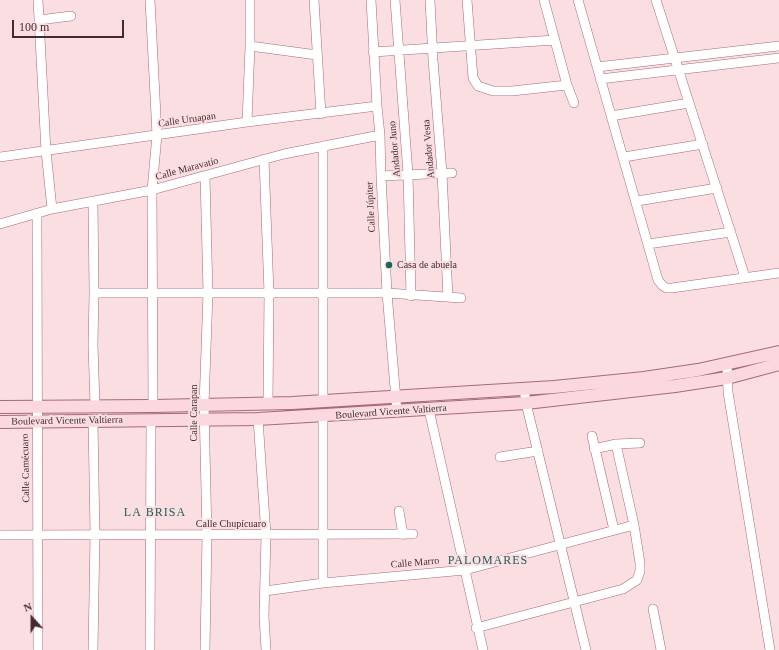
<!DOCTYPE html>
<html>
<head>
<meta charset="utf-8">
<style>
  body { margin:0 }
  #map { position:relative; width:779px; height:650px; overflow:hidden; background:#fadee2; font-family:Georgia,serif }
  canvas { display:block }
  .north { position:absolute; left:12px; top:598px; width:40px; height:40px; -webkit-text-stroke:3px #fadee2; paint-order:stroke; rotate:339deg; font-size:11px; font-weight:700; line-height:16px; text-align:center; color:#452b30 }
  .north::after { content:''; display:block; margin:auto; width:14px; height:18px; background:#452b30; clip-path:polygon(50% 0,100% 100%,50% 72%,0 100%) }
  .scale { position:absolute; left:12px; top:20px; width:112px; height:18px; box-sizing:border-box; border:2px solid #452b30; border-top:0; padding-left:5px; font-size:12px; line-height:14px; white-space:nowrap; color:#452b30; -webkit-text-stroke:3px #fadee2; paint-order:stroke }
</style>
</head>
<body>
<div id="map">
<canvas width="779" height="650"></canvas>
<div class="north">N</div>
<div class="scale">100 m</div>
</div>
<script>
const ctx = document.querySelector('canvas').getContext('2d');
ctx.lineJoin = 'round';
function poly(rows) {
  const path = new Path2D();
  for (const r of rows) {
    path.moveTo(r[0], r[1]);
    for (let i = 2; i < r.length; i += 2) path.lineTo(r[i], r[i + 1]);
  }
  return path;
}
function trace(path, color, width, dash) {
  ctx.strokeStyle = color;
  ctx.lineWidth = width;
  ctx.lineCap = dash ? 'butt' : 'round';
  ctx.setLineDash(dash || []);
  ctx.stroke(path);
}
function drawText(font, color, halo, rows, align = 'center') {
  ctx.font = font + ' Georgia,serif';
  ctx.lineWidth = 4;
  ctx.setLineDash([]);
  ctx.textBaseline = 'middle';
  ctx.strokeStyle = halo;
  ctx.fillStyle = color;
  for (const [text, x, y, turn = 0] of rows) {
    ctx.save();
    ctx.translate(x, y);
    ctx.rotate((+turn || 0) * Math.PI / 180);
    ctx.textAlign = isNaN(turn) ? turn : align;
    if (halo) ctx.strokeText(text, 0, 0);
    ctx.fillText(text, 0, 0);
    ctx.restore();
  }
}
const minor = poly([
  [38,0,46,151,52,209],
  [150,0,157,135,152,190,153,406],
  [314,0,321,114],
  [371,0,377,106,380,135,381,176,387,293,397,412],
  [395,0,408,174,411,296],
  [430,0,433,60,442,173,448,297],
  [467,0,473,78,478,86,493,91,512,91,567,85],
  [544,0,567,85,574,103],
  [578,0,658,280,662,285,666,288,672,288,779,273],
  [656,0,745,277],
  [39,20,71,16],
  [250,46,317,55],
  [373,52,555,40],
  [597,67,779,46],
  [600,79,779,58],
  [611,116,689,103],
  [247,122,250,46,250,0],
  [0,157,247,122,377,106],
  [624,157,703,144],
  [264,159,269,293,268,403],
  [381,176,452,173],
  [637,201,717,188],
  [93,202,94,293,93,345,95,406],
  [37,214,38,650],
  [0,224,52,209,152,190,284,154,380,135],
  [648,244,731,232],
  [94,293,387,293,461,298],
  [727,365,728,392,770,650],
  [524,388,526,403,586,650],
  [323,401,323,146],
  [429,410,483,650],
  [258,419,266,535,264,616,266,650],
  [93,421,95,535,93,650],
  [592,436,614,530],
  [594,449,616,444,640,443],
  [500,457,538,451],
  [399,511,403,535],
  [0,535,413,534],
  [323,583,323,416],
  [265,591,323,583,465,570,634,525],
  [653,609,661,650],
  [476,628,623,589,637,580,640,571,640,563,634,525,616,444],
  [150,650,151,420],
  [205,650,207,535,204,405,208,293,205,176]
]);
const secondary = poly([
  [0,407,153,406,292,403,554,387,644,378,698,370,779,352],
  [0,422,258,419,526,403,675,386,727,378,779,364]
]);
trace(minor, '#a66a75', 10);
trace(secondary, '#a66a75', 14);
trace(minor, '#fff', 9);
trace(secondary, '#fbd8e0', 12);
for (const [x, y, r, color] of [
  [389,265,4,"#19655f"]
]) {
  const dot = new Path2D();
  dot.arc(x, y, r, 0, 2 * Math.PI);
  ctx.fillStyle = color;
  ctx.fill(dot);
  trace(dot, '#fadee2', 1.5);
}
drawText('10px', '#452b30', '#fadee2', [
  ["Calle Uruapan",187,120,-8],
  ["Andador Juno",395,149,-95],
  ["Andador Vesta",429,149,-95],
  ["Calle Maravatío",187,169,-15],
  ["Calle Júpiter",371,207,-93],
  ["Boulevard Vicente Valtierra",391,412,-4],
  ["Calle Carapan",194,413,-90],
  ["Boulevard Vicente Valtierra",67,421,-1],
  ["Calle Camécuaro",26,468,-91],
  ["Calle Chupícuaro",231,524],
  ["Calle Marro",415,563,-5]
]);
drawText('10px', '#452b30', '#fadee2', [
  ["Casa de abuela",397,265]
], 'left');
ctx.letterSpacing = '1px';
drawText('12px', '#245d58', '#fadee2', [
  ["LA BRISA",155,513],
  ["PALOMARES",488,561]
]);
ctx.letterSpacing = '0px';
</script>
</body>
</html>
